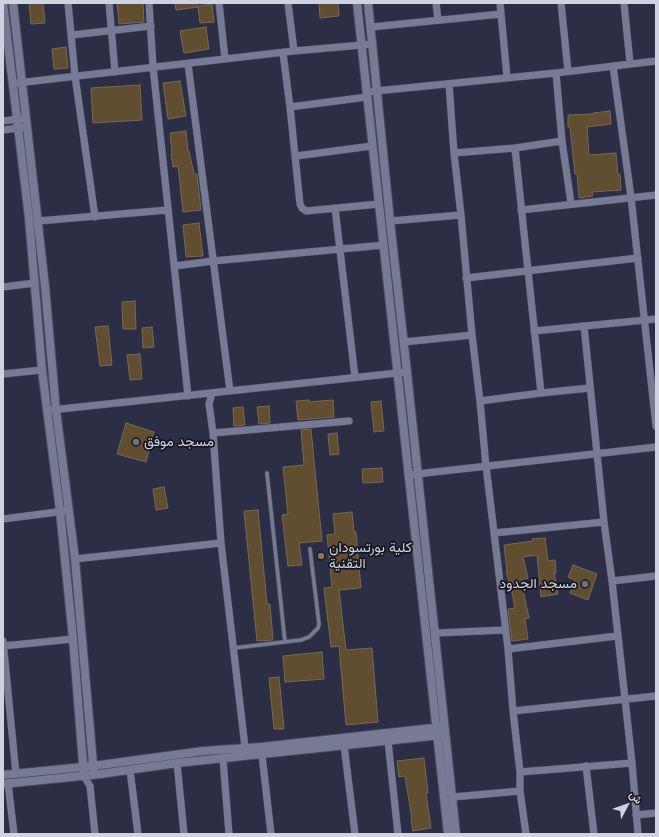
<!DOCTYPE html>
<html>
<head>
<meta charset="utf-8">
<style>
  body { margin:0 }
  #map { position:relative; width:659px; height:837px; overflow:hidden; background:#2b2e44; font-family:Inter,Vazirmatn,sans-serif }
  canvas { display:block }
  .frame { position:absolute; inset:0; border:4px solid #cfd2e0; pointer-events:none }
  .north { position:absolute; left:607px; top:785px; width:40px; height:40px; -webkit-text-stroke:3px #161721; paint-order:stroke; rotate:49deg; font-size:11px; font-weight:700; line-height:16px; text-align:center; color:#cfd2e0 }
  .north::after { content:''; display:block; margin:auto; width:14px; height:18px; background:#cfd2e0; clip-path:polygon(50% 0,100% 100%,50% 72%,0 100%) }
</style>
</head>
<body>
<div id="map">
<canvas width="659" height="837"></canvas>
<div class="frame"></div>
<div class="north">ش</div>
</div>
<script>
const ctx = document.querySelector('canvas').getContext('2d');
ctx.lineJoin = 'round';
function fill(path, color) {
  ctx.fillStyle = color;
  ctx.fill(path, 'evenodd');
}
function poly(rows) {
  const path = new Path2D();
  for (const r of rows) {
    path.moveTo(r[0], r[1]);
    for (let i = 2; i < r.length; i += 2) path.lineTo(r[i], r[i + 1]);
  }
  return path;
}
function trace(path, color, width, dash) {
  ctx.strokeStyle = color;
  ctx.lineWidth = width;
  ctx.lineCap = dash ? 'butt' : 'round';
  ctx.setLineDash(dash || []);
  ctx.stroke(path);
}
function drawText(font, color, halo, rows, align = 'center') {
  ctx.font = font + ' Inter,Vazirmatn,sans-serif';
  ctx.lineWidth = 3.5;
  ctx.setLineDash([]);
  ctx.textBaseline = 'middle';
  ctx.strokeStyle = halo;
  ctx.fillStyle = color;
  for (const [text, x, y, turn = 0] of rows) {
    ctx.save();
    ctx.translate(x, y);
    ctx.rotate((+turn || 0) * Math.PI / 180);
    ctx.textAlign = isNaN(turn) ? turn : align;
    if (halo) ctx.strokeText(text, 0, 0);
    ctx.fillText(text, 0, 0);
    ctx.restore();
  }
}
const building = poly([
  [29,3,43,3,45,23,31,24,29,3],
  [117,3,143,3,144,22,119,24,117,3],
  [175,3,197,3,198,7,176,10,175,3],
  [319,3,338,3,339,16,320,18,319,3],
  [212,4,214,22,200,23,198,6,212,4],
  [206,27,209,49,184,53,180,31,206,27],
  [66,47,68,68,54,69,52,49,66,47],
  [180,81,186,116,168,119,163,83,180,81],
  [140,85,142,120,93,123,91,88,140,85],
  [610,111,611,124,587,127,589,155,616,153,618,175,620,174,621,190,592,192,593,196,579,198,577,174,575,174,570,127,568,127,568,115,593,114,593,113,610,111],
  [186,131,188,151,189,151,194,174,197,174,201,210,183,212,178,166,173,167,171,154,172,154,170,133,186,131],
  [199,223,203,256,186,257,183,225,199,223],
  [135,301,136,329,123,329,122,302,135,301],
  [108,326,112,365,100,366,95,327,108,326],
  [152,327,154,347,143,348,142,328,152,327],
  [140,354,142,379,130,380,127,355,140,354],
  [309,400,309,402,333,400,334,417,298,420,296,401,309,400],
  [381,401,384,431,374,432,371,402,381,401],
  [269,406,270,423,259,424,257,407,269,406],
  [243,407,245,425,234,426,233,408,243,407],
  [126,423,154,432,146,462,117,454,126,423],
  [311,429,322,541,299,543,302,565,288,566,282,515,288,514,283,467,304,465,301,430,311,429],
  [337,433,339,454,330,455,328,434,337,433],
  [382,468,383,482,363,483,362,469,382,468],
  [164,487,168,508,156,510,153,489,164,487],
  [258,510,267,604,270,604,273,640,257,641,244,511,258,510],
  [352,512,354,532,356,532,361,588,339,590,346,650,372,648,378,722,346,725,339,646,331,647,324,588,332,587,327,535,335,534,333,514,352,512],
  [545,538,548,561,555,560,556,573,554,572,558,594,541,597,537,555,523,557,528,578,521,580,529,618,525,619,528,639,512,641,508,609,515,608,510,582,509,582,506,571,507,571,504,545,533,541,532,539,545,538],
  [573,565,597,574,588,600,570,593,575,580,568,577,573,565],
  [322,652,324,679,285,682,283,656,322,652],
  [279,677,284,729,274,729,269,678,279,677],
  [424,758,428,793,426,793,431,828,413,831,411,819,412,819,405,776,399,777,397,761,424,758]
]);
fill(building, '#614d30');
trace(building, '#7a6952', 1);
const service = poly([
  [267,473,285,642],
  [234,648,301,640,309,637,318,628,319,624,310,549]
]);
const minor = poly([
  [68,3,75,76,95,217],
  [109,3,115,72],
  [149,3,153,67,188,396],
  [219,3,225,59],
  [288,3,294,51],
  [436,3,438,20],
  [500,3,507,77],
  [561,3,568,71],
  [624,3,630,63],
  [371,27,501,14],
  [72,35,151,26],
  [283,53,290,107,300,204,302,208,306,211,379,204],
  [188,64,230,391],
  [613,66,631,197,656,426],
  [556,73,562,141,571,203],
  [17,83,294,51,373,44],
  [449,84,454,153,461,215,472,335,480,401,486,466,508,649,513,711,520,772,520,791,526,834],
  [366,92,556,73,656,61],
  [290,107,367,97],
  [3,121,26,118],
  [3,130,27,127],
  [515,148,541,393],
  [454,153,515,148,562,141],
  [296,156,372,146],
  [335,208,355,377],
  [521,210,656,195],
  [38,221,168,210],
  [390,221,461,215],
  [175,266,213,261,384,245],
  [466,278,638,258],
  [3,287,35,283],
  [584,326,604,522,612,581,632,763,638,834],
  [534,331,656,319],
  [404,342,472,335],
  [3,374,42,370],
  [212,394,209,404,213,433,221,543,245,747],
  [480,401,541,393,590,388],
  [51,410,407,372],
  [213,433,349,421],
  [408,475,656,447],
  [3,519,65,511],
  [494,533,604,522],
  [75,559,221,543],
  [612,581,656,576],
  [436,633,505,630],
  [3,641,16,774],
  [3,646,73,639],
  [508,649,617,636],
  [513,711,656,696],
  [388,741,398,834],
  [344,745,355,834],
  [262,755,271,834],
  [223,759,229,834],
  [177,763,184,834],
  [586,766,594,834],
  [130,770,138,834],
  [520,772,632,763],
  [84,776,90,786,95,834],
  [8,783,14,834],
  [453,797,520,791],
  [636,815,656,813]
]);
const tertiary = poly([
  [3,3,29,218,42,370,60,511,73,639,84,776],
  [13,3,45,286,56,410,75,559,94,775],
  [357,3,448,834],
  [368,3,390,221,407,372,456,834],
  [3,775,93,766,203,751,261,747,442,727],
  [3,784,100,774,177,763,441,735]
]);
trace(service, '#484b5d', 5);
trace(minor, '#484b5d', 8);
trace(tertiary, '#484b5d', 10);
trace(service, '#767a94', 3.5);
trace(minor, '#767a94', 7);
trace(tertiary, '#767a94', 8);
for (const [x, y, r, color] of [
  [136,442,4,"#6b7280"],
  [321,556,4,"#8d6e63"],
  [585,584,4,"#6b7280"]
]) {
  const dot = new Path2D();
  dot.arc(x, y, r, 0, 2 * Math.PI);
  ctx.fillStyle = color;
  ctx.fill(dot);
  trace(dot, '#161721', 1.5);
}
drawText('14px', '#cfd2e0', '#161721', [
  ["مسجد موفق",144,442],
  ["كلية بورتسودان",329,548],
  ["التقنية",329,564],
  ["مسجد الجدود",577,584,"right"]
], 'left');
</script>
</body>
</html>
